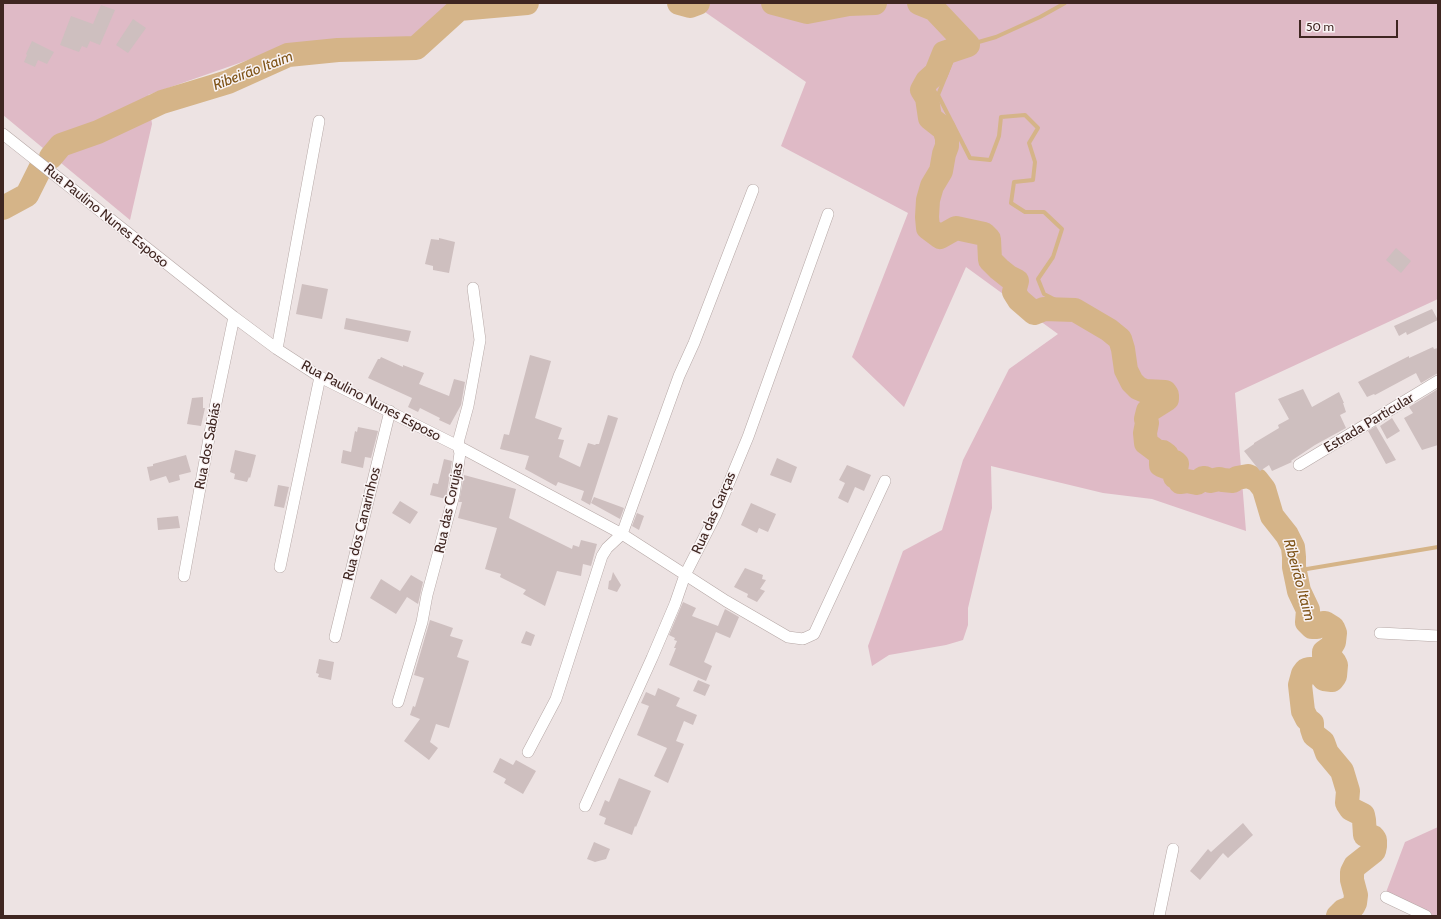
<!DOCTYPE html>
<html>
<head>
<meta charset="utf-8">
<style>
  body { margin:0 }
  #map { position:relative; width:1441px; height:919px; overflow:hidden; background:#ede3e3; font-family:Cabin,sans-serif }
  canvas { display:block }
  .frame { position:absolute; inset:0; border:4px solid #3f2621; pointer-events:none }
  .scale { position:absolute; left:1299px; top:20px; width:99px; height:18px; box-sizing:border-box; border:2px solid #3f2621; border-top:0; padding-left:5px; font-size:12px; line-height:14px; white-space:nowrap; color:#3f2621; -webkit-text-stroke:3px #f9f3f4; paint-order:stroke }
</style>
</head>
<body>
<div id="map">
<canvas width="1441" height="919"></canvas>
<div class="frame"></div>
<div class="scale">50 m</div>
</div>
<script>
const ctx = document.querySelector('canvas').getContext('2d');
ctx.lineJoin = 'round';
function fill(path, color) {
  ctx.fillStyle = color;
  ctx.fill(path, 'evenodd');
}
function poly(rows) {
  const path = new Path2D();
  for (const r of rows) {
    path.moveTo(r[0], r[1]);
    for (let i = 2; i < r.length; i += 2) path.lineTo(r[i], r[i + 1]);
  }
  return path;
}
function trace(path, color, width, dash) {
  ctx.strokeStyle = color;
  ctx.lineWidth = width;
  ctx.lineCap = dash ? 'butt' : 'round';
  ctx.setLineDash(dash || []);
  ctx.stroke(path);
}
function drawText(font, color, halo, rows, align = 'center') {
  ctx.font = font + ' Cabin,sans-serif';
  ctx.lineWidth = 3;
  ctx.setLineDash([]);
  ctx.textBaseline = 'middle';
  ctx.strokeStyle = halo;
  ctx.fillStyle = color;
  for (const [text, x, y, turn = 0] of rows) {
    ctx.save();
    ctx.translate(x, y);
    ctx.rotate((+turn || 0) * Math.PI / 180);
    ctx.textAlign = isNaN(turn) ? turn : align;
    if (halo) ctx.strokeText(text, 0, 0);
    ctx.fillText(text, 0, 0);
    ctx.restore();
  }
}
fill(poly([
  [3,3,451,3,413,38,285,47,148,95,152,124,130,220,3,115],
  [692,3,1438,3,1438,299,1235,393,1246,531,1152,499,1103,493,991,466,992,508,968,608,968,625,963,640,946,645,889,655,872,666,868,646,903,551,942,530,963,460,1009,369,1058,334,966,267,904,407,852,357,908,213,781,146,806,82],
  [1438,827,1438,916,1433,916,1385,895,1405,842]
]), '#dfbac6');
trace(poly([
  [1065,3,1040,17,996,37,968,45,953,58,938,95,970,158,990,160,999,136,1001,117,1025,115,1038,128,1029,143,1035,162,1033,180,1014,182,1011,203,1025,212,1044,212,1062,229,1053,257,1038,279,1044,294,1075,310],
  [1295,571,1438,547]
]), '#d5b488', 4);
trace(poly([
  [679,3,690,6,698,3],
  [773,3,807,12,849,4,875,3],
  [919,3,934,9,968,45,944,53,936,73,927,81,922,90,927,98,930,118,944,129,947,138,947,146,944,154,941,171,932,186,928,200,927,217,928,228,940,237,956,228,984,234,989,239,990,260,999,269,1009,277,1017,281,1014,292,1019,300,1034,313,1044,309,1075,310,1109,330,1120,339,1123,349,1126,370,1132,382,1138,388,1145,391,1165,392,1167,395,1167,399,1148,411,1146,419,1147,423,1145,433,1146,443,1158,452,1163,452,1167,455,1166,458,1161,461,1161,465,1166,467,1175,462,1177,464,1175,477,1178,478,1180,482,1187,481,1197,483,1203,478,1205,478,1210,481,1219,479,1223,480,1233,481,1237,478,1248,476,1257,480,1264,489,1272,516,1287,535,1293,547,1294,557,1294,567,1299,591,1308,610,1307,622,1312,627,1317,627,1323,623,1325,623,1333,628,1335,633,1334,642,1331,647,1324,652,1324,656,1334,661,1336,665,1335,676,1332,680,1324,679,1317,670,1310,669,1306,670,1303,674,1300,685,1303,711,1307,719,1312,723,1312,729,1314,735,1323,742,1327,753,1342,771,1348,791,1347,803,1351,809,1363,815,1364,820,1365,835,1373,837,1375,840,1375,846,1374,851,1355,866,1352,872,1352,880,1356,895,1355,903,1353,907,1343,911,1338,916],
  [51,157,61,145,98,132,162,102,228,82,288,55,338,50,416,48,459,9,527,3],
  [3,208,27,195,40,169]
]), '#d5b488', 24);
fill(poly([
  [101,5,115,10,100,45,90,41,87,48,82,46,79,52,60,45,71,16,93,24],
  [133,19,146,28,128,53,116,45],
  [32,41,54,52,47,64,38,60,35,67,24,62,27,55,26,54],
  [439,238,455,242,449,273,433,270,433,266,425,264,431,239,439,240],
  [1396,248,1411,261,1401,273,1386,260],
  [302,284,328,289,322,319,296,314],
  [1432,309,1438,320,1407,335,1406,332,1399,336,1394,326],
  [346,318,411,331,408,342,344,329],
  [1433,347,1434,349,1438,348,1438,373,1421,383,1416,373,1375,395,1374,394,1367,397,1358,382,1409,356,1409,358],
  [530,355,551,361,535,418,562,428,558,439,564,440,559,457,580,467,588,443,595,445,596,444,599,444,608,415,618,418,590,505,581,500,584,491,558,482,556,486,525,469,529,456,500,449,504,434,509,435],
  [381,357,403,367,403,365,424,373,419,384,449,396,454,379,465,382,461,405,450,425,439,420,440,418,420,408,418,412,408,407,412,398,368,378,378,359,380,359],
  [1303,389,1312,407,1339,392,1344,403,1343,403,1346,412,1340,415,1346,428,1315,445,1291,461,1292,462,1272,471,1269,465,1260,471,1244,451,1254,444,1254,443,1279,428,1278,425,1289,419,1278,399],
  [1438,389,1438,445,1422,450,1404,418,1413,413,1409,407],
  [203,397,203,408,205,408,201,426,187,424,192,398],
  [1392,418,1400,431,1387,439,1380,426],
  [1376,426,1396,460,1386,464,1368,431],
  [358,427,378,431,371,458,365,457,363,468,341,463,343,450,351,452,355,431,357,432],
  [235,450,256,455,250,478,249,477,247,482,234,479,235,474,230,472],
  [186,455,191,472,179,475,180,480,169,483,166,476,150,481,147,467,153,466,153,464],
  [777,458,797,467,791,483,770,475],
  [444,459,452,461,446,499,430,495,433,483,438,484],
  [847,465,871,475,864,491,855,487,848,503,838,498,845,483,839,480],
  [464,475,516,489,509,518,572,549,573,545,579,547,581,540,597,544,591,566,583,564,581,576,557,571,545,606,523,594,526,590,500,577,501,574,485,569,497,528,458,518,462,502,459,502],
  [278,485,289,487,284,508,274,506],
  [594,497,624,508,620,519,591,503],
  [400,501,418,512,410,524,392,513],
  [751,503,776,514,768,532,759,528,757,533,741,525],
  [637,513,644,516,639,530,632,526],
  [178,516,180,528,158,530,157,518],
  [745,568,763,575,762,579,766,580,760,589,765,591,757,602,747,597,748,594,734,587],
  [613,572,621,585,617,592,608,589,609,581,611,580],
  [411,575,423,582,418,604,407,597,396,614,370,598,381,579,400,591],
  [683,602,696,608,692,616,718,626,725,609,739,617,730,638,716,632,704,662,712,666,706,681,669,665,676,648,674,648,677,641,674,640,675,638,669,635],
  [430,620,453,628,450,636,463,640,457,657,469,661,449,728,436,724,430,742,438,748,429,760,404,741,420,719,410,715,413,706,415,707,424,678,414,675],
  [526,631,535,635,531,646,521,643],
  [319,659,334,662,331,680,318,677,319,674,316,673],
  [698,680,710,685,705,696,693,691],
  [658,688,680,698,676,706,697,715,693,725,684,721,676,741,684,744,668,783,654,776,667,748,637,735,649,706,641,703,646,692,655,696],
  [500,758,513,765,516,760,536,771,523,794,504,783,506,779,493,772],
  [619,778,651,791,636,827,635,826,632,835,604,824,606,818,599,815,605,800,609,802],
  [1243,823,1253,835,1228,858,1223,853,1200,880,1190,871,1208,849,1211,852],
  [594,842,610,849,606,859,595,862,587,859]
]), '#cebfbf');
const minor = poly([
  [3,134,234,317,277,349,320,377,458,446,622,534,726,601,788,637,803,639,814,634,885,481],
  [277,349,319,121],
  [1299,465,1438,381],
  [280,567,320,377],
  [184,576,212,422,234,317],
  [1380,633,1438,636],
  [335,637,390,411],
  [398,702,422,622,427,595,454,495,460,453,458,446,459,439,468,406,480,340,473,288],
  [528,752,556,699,602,556,607,548,622,534,679,376,694,343,753,190],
  [585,806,652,658,675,604,685,575,716,514,748,437,828,214],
  [1386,897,1426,916],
  [1159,916,1173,849]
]);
trace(minor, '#b5a7a5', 12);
trace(minor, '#fff', 11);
drawText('14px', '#3f2621', '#f9f3f4', [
  ["Rua Paulino Nunes Esposo",106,216,39],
  ["Rua Paulino Nunes Esposo",371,401,28],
  ["Estrada Particular",1369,423,-31],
  ["Rua dos Sabiás",208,446,-79],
  ["Rua das Corujas",449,508,-78],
  ["Rua das Garças",714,513,-66],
  ["Rua dos Canarinhos",362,524,-76]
]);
drawText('italic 15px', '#7f5418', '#f9f3f4', [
  ["Ribeirão Itaim",253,71,-21],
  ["Ribeirão Itaim",1299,580,75]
]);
</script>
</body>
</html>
